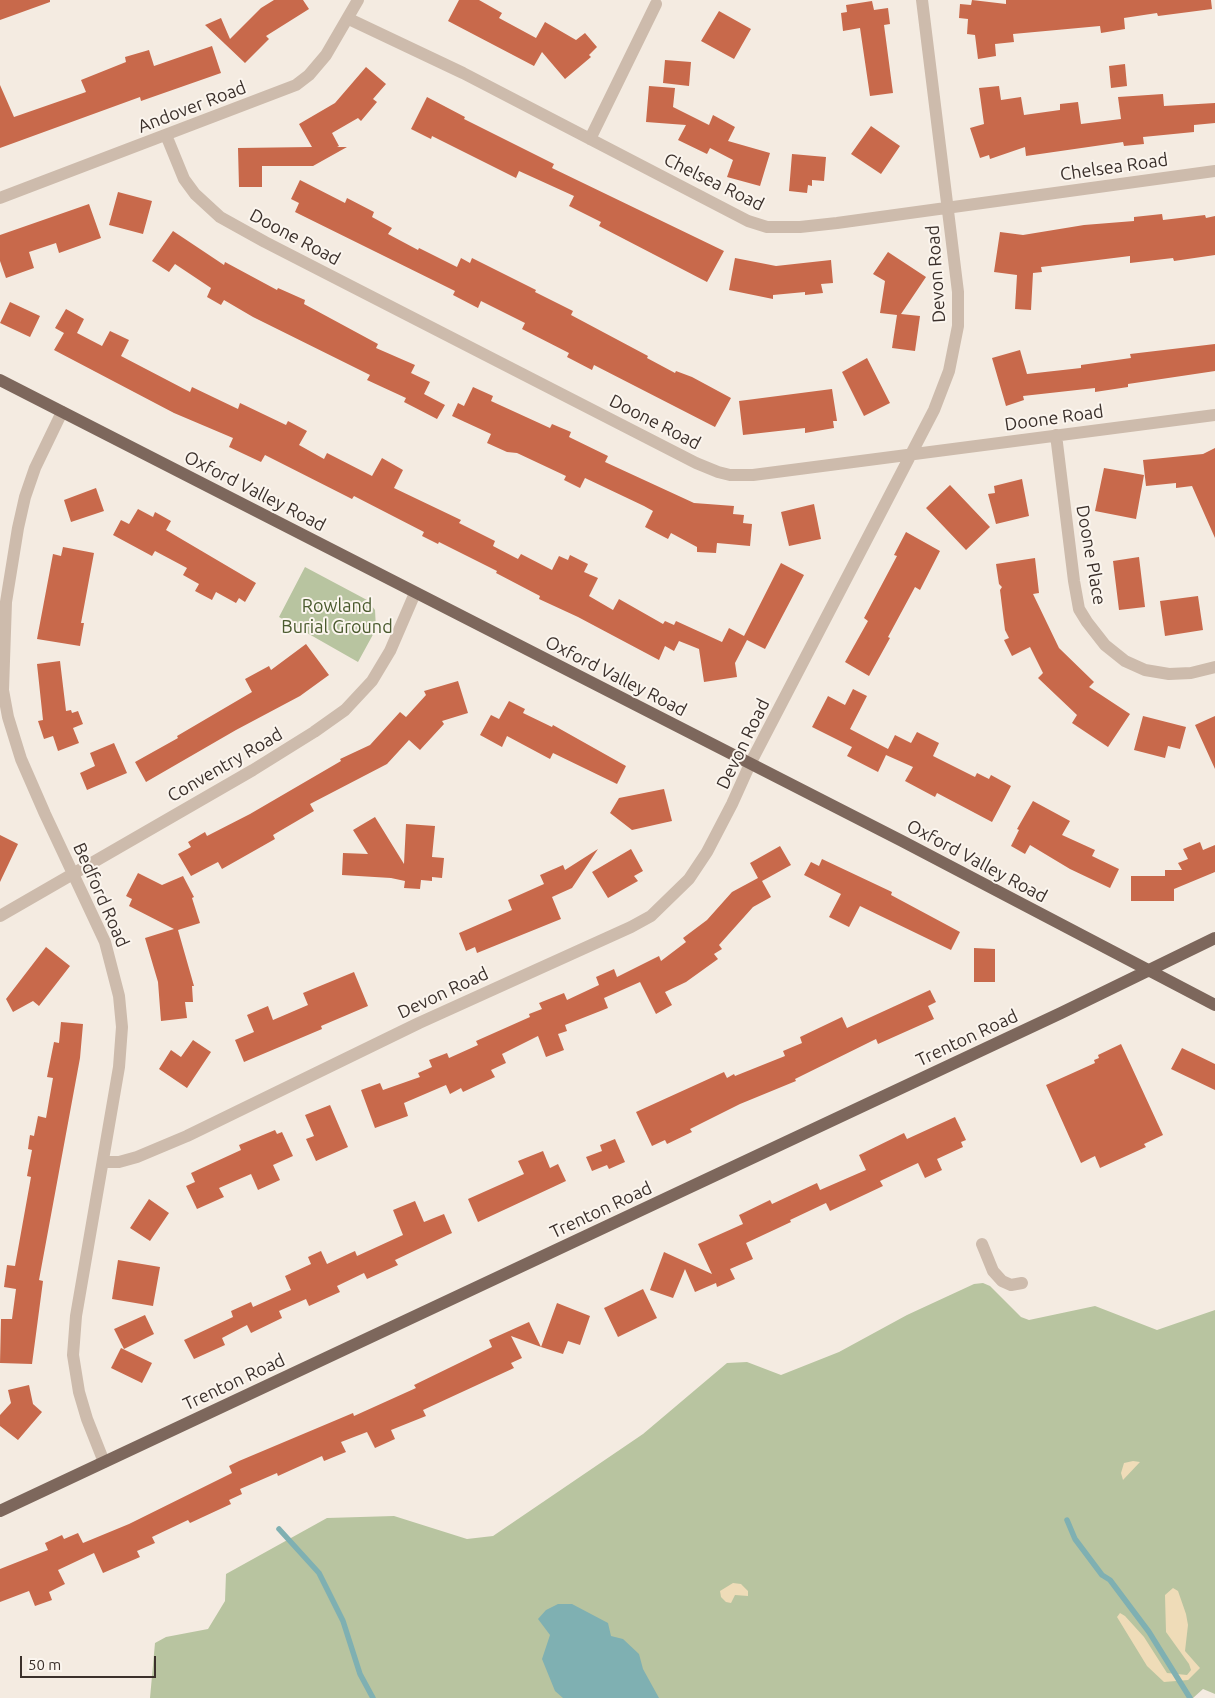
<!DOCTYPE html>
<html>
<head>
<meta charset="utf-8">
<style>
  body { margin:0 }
  #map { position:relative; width:1215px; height:1698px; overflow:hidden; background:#f4ebe1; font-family:Ubuntu,sans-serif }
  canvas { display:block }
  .scale { position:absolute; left:20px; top:1656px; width:136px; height:22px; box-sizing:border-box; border:2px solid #3b302b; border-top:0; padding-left:6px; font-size:15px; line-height:18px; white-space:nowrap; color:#3b302b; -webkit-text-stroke:4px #fbf5ee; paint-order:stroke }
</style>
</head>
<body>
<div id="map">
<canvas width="1215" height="1698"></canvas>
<div class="scale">50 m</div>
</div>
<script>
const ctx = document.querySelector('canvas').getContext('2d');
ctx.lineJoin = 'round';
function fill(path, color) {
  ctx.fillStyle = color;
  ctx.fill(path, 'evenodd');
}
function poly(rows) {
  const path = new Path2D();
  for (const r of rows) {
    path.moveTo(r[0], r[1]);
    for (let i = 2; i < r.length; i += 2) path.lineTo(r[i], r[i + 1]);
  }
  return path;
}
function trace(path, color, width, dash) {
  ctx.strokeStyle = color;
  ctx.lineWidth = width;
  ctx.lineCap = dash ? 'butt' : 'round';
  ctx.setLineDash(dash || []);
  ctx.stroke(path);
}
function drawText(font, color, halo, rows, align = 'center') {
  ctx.font = font + ' Ubuntu,sans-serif';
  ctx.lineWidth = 4;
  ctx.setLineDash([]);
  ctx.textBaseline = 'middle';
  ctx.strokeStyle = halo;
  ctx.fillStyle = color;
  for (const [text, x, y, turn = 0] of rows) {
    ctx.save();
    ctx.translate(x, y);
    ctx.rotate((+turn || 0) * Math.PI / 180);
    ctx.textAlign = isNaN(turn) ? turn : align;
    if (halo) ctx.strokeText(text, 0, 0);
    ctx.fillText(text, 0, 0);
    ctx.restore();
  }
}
fill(poly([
  [305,567,367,600,375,610,376,629,358,662,279,617],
  [983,1283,990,1286,1021,1317,1029,1320,1095,1306,1157,1330,1215,1310,1215,1694,1203,1689,1193,1698,150,1698,155,1643,166,1637,208,1629,225,1601,226,1574,327,1518,394,1516,467,1539,493,1536,643,1434,727,1363,747,1362,781,1375,839,1352,907,1315,974,1284]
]), '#b8c4a0');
fill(poly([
  [1133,1461,1140,1462,1123,1480,1121,1473,1124,1463],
  [733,1583,741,1584,748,1591,748,1596,735,1595,731,1603,726,1602,721,1597,720,1591],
  [1173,1588,1178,1591,1186,1614,1188,1625,1185,1651,1200,1668,1188,1680,1164,1682,1147,1666,1117,1617,1120,1613,1125,1616,1144,1637,1167,1673,1187,1675,1191,1670,1189,1664,1166,1632,1165,1595]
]), '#efdcb8');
fill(poly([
  [558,1604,572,1604,608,1623,611,1636,623,1639,639,1654,643,1669,659,1698,563,1698,555,1691,542,1659,550,1635,538,1619,546,1610]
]), '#7fb0b2');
trace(poly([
  [1067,1520,1075,1539,1102,1575,1110,1580,1149,1632,1190,1698],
  [279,1529,319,1573,343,1621,360,1674,373,1698]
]), '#7fb0b2', 5.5);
fill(poly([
  [0,0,50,0,50,2,0,20],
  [274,0,303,0,309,9,266,36,269,39,245,63,205,25,221,18,230,39,261,8],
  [459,0,479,0,502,13,499,18,536,38,545,22,576,40,585,33,597,47,589,55,591,57,565,79,542,52,534,66,448,21],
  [972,0,1006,4,1006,0,1211,0,1212,9,1158,16,1157,13,1124,18,1125,29,1101,33,1100,26,1013,34,1014,42,995,44,996,56,978,59,975,35,967,34,968,19,959,18,960,4,971,5],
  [872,1,874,10,888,8,890,24,884,25,893,93,870,96,860,28,843,31,841,13,847,12,846,5],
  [719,11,751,29,734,59,701,41],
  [212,46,221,73,141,101,140,97,0,148,0,85,14,117,86,92,81,80,126,62,125,57,149,50,154,66],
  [665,60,691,62,689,86,663,83],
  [1125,64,1127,86,1111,88,1109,66],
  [366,67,386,84,373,99,377,102,361,121,358,118,332,133,339,146,337,147,347,147,313,166,262,166,262,187,239,187,238,148,312,147,299,124,335,103],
  [649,86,675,88,673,107,709,125,713,115,735,127,728,141,770,153,760,186,727,177,733,160,710,148,707,154,678,140,686,125,646,122],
  [999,86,1001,100,1021,97,1024,115,1060,110,1060,104,1078,102,1081,124,1121,119,1118,97,1163,94,1164,106,1215,103,1215,123,1194,125,1194,132,1143,137,1144,144,1124,146,1123,142,1026,156,1025,147,990,159,989,155,980,158,970,128,984,124,979,88],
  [427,97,465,117,464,119,554,164,552,168,724,251,707,282,599,226,601,222,569,206,574,196,519,171,516,178,432,136,431,139,411,129],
  [871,126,900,146,881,174,851,154],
  [792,154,826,157,824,181,812,180,812,186,808,185,807,193,789,191],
  [300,180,345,203,347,198,374,212,372,217,392,228,388,234,418,250,419,248,457,267,461,258,470,263,472,258,536,290,535,292,573,311,571,315,648,356,647,358,675,373,676,371,692,377,731,398,715,427,594,365,592,370,567,357,569,353,522,329,525,323,481,301,478,308,453,295,455,291,295,212,299,203,291,199],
  [118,192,152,201,143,234,109,225],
  [89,204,101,238,59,253,56,243,29,252,34,268,6,278,0,261,0,235],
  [1162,214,1163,220,1205,215,1206,218,1215,216,1215,255,1174,261,1173,258,1130,263,1130,256,1041,267,1042,272,1033,273,1031,310,1015,309,1017,275,994,272,1000,232,1023,235,1084,225,1134,221,1134,217],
  [173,231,224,265,225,262,277,290,278,288,305,300,304,304,378,344,376,348,415,365,411,373,430,382,424,394,445,405,437,419,404,402,406,398,367,380,370,375,253,317,224,300,221,305,207,297,211,288,175,264,169,272,152,261],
  [888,252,926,277,901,314,920,316,915,351,892,348,897,315,880,313,885,281,873,274],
  [735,258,776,266,831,260,833,283,821,284,823,293,805,295,805,292,773,295,773,299,729,290],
  [10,302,40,316,30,337,0,323],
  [66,309,84,319,77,333,102,346,110,331,129,340,121,356,190,392,192,387,238,409,240,403,286,425,288,421,307,431,299,445,324,459,327,453,372,476,382,458,403,470,394,488,461,520,459,523,495,541,493,546,518,559,521,554,552,570,559,556,568,560,570,555,588,564,584,572,598,578,589,596,613,610,619,599,663,624,665,621,674,625,676,621,722,642,729,628,744,636,781,563,804,575,765,649,747,640,735,663,737,677,704,682,699,649,679,641,674,651,665,646,659,660,578,617,539,599,540,596,496,573,497,571,439,542,438,544,422,536,424,532,354,496,352,499,265,455,261,462,229,447,233,438,174,413,54,350,64,333,55,328],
  [1215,344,1215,371,1128,384,1128,387,1095,392,1095,388,1023,396,1024,400,1006,406,992,358,1020,350,1027,374,1081,368,1081,365,1131,358,1130,354],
  [867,358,890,403,864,416,842,372],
  [473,387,493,396,491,401,550,428,552,424,571,432,569,437,608,456,605,462,694,503,734,506,733,514,744,515,743,523,752,524,750,546,717,543,716,553,697,552,697,547,671,533,668,539,645,527,653,511,644,506,585,478,580,488,564,480,566,476,517,453,507,452,487,443,491,434,452,416,458,403,464,406],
  [832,389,837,421,833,421,834,428,805,433,805,428,743,435,739,401],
  [1215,448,1215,538,1192,486,1176,488,1176,483,1146,486,1143,460,1203,454],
  [1104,468,1144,475,1136,519,1095,511],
  [1022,479,1029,516,996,524,988,494,995,493,994,486],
  [950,485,990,527,966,550,926,508],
  [96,488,104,511,71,522,64,500],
  [814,504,821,539,789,546,781,512],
  [138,509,153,517,155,512,171,521,166,530,256,583,245,602,239,598,236,603,216,592,212,600,195,591,199,584,183,575,187,568,155,551,152,556,113,535,121,520,129,524],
  [906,532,940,551,920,590,915,587,888,637,890,638,869,676,845,662,868,621,864,618,897,556,894,555],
  [63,547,94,553,81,623,84,623,80,646,37,639,53,554,61,556],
  [1139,557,1145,607,1119,610,1113,561],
  [1035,558,1039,593,1033,594,1059,648,1094,682,1089,687,1130,714,1108,747,1072,723,1077,715,1038,678,1043,673,1030,647,1012,656,1004,640,1009,638,1005,630,1000,590,1002,587,999,584,996,564],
  [1198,596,1203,630,1165,636,1160,601],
  [306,644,329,675,300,696,236,730,146,782,135,762,178,738,177,736,252,692,245,679,269,666,271,670],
  [60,661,66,711,71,710,72,713,78,711,83,724,73,728,79,743,58,751,53,736,44,739,38,721,43,720,37,664],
  [458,681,468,713,442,721,444,724,420,750,409,740,387,764,310,804,314,811,273,835,275,839,222,869,218,862,191,876,178,854,191,847,188,842,205,832,207,836,250,814,341,761,340,759,370,745,400,712,406,717,426,695,424,691],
  [853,689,867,696,850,729,888,749,895,735,911,743,917,732,939,743,933,756,975,777,977,773,989,779,991,775,1011,786,992,822,937,793,935,797,905,781,913,767,886,755,878,772,847,756,852,747,812,727,828,696,845,705],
  [509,701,525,709,523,713,552,727,553,725,626,766,617,784,553,753,550,759,507,736,502,747,480,735,491,715,499,719],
  [1143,716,1186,727,1180,749,1168,746,1165,758,1134,750],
  [1215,716,1215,769,1195,725],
  [114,743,127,773,87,790,80,773,95,766,90,753],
  [664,789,672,821,632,830,610,813,619,798],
  [1033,801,1070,821,1062,835,1095,850,1092,856,1119,869,1110,888,1070,869,1030,845,1025,854,1011,846,1019,830,1017,829],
  [375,817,404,864,406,824,435,826,432,857,444,858,442,878,432,877,432,881,421,880,420,889,404,888,405,881,391,878,342,875,343,853,368,854,353,830],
  [0,835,18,844,0,882],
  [1200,842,1203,850,1215,845,1215,872,1174,889,1174,901,1131,901,1131,876,1165,876,1165,870,1182,870,1178,863,1188,859,1183,849],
  [780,846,791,865,762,881,771,897,753,907,719,945,722,949,714,954,718,959,686,982,665,992,672,1005,656,1014,640,982,604,998,608,1008,565,1025,567,1031,558,1034,564,1050,546,1057,538,1036,502,1054,506,1063,491,1070,495,1077,463,1092,461,1088,450,1094,446,1085,404,1103,408,1116,375,1128,361,1090,380,1083,383,1090,420,1077,418,1073,432,1067,429,1060,447,1053,449,1058,478,1045,476,1041,530,1017,529,1014,542,1009,539,1003,564,993,567,1000,599,985,596,977,614,969,617,977,659,956,661,961,686,942,683,938,707,920,732,892,758,878,750,863],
  [598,849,572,888,552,897,561,919,477,953,475,947,466,951,459,933,512,910,508,900,544,884,540,875,563,865,565,870],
  [631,849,643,871,634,876,638,881,608,898,592,872],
  [822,859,892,892,891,895,960,932,951,950,860,906,849,927,829,917,841,894,804,875,811,862,819,866],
  [138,873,162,885,183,876,194,897,192,898,200,923,178,930,194,986,192,986,193,1002,185,1002,187,1018,161,1021,158,982,145,938,174,929,129,906,132,899,126,896],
  [46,947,70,966,39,1006,33,1001,13,1012,6,999],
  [974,948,995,949,995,982,974,982],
  [354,972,368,1006,321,1026,322,1029,244,1062,235,1040,254,1032,247,1015,268,1006,273,1020,308,1005,303,993],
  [930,990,936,1002,928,1006,934,1019,878,1044,876,1039,795,1079,796,1081,740,1104,690,1129,692,1132,667,1144,665,1140,652,1146,636,1112,724,1072,727,1078,734,1074,735,1076,785,1056,783,1051,802,1043,800,1037,842,1017,847,1028],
  [61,1022,83,1024,80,1058,39,1280,43,1281,32,1364,0,1363,1,1319,12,1319,16,1289,4,1287,7,1265,15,1266,31,1177,27,1176,32,1150,28,1149,30,1135,34,1136,38,1116,46,1118,53,1078,47,1077,54,1042,59,1043],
  [193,1040,211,1052,187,1088,159,1069,171,1050,181,1057],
  [1121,1044,1163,1135,1144,1144,1146,1147,1100,1168,1095,1156,1081,1163,1046,1085,1095,1063,1094,1060,1099,1058,1098,1055],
  [1182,1048,1215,1064,1215,1090,1171,1069],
  [330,1105,348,1147,316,1161,306,1139,314,1136,305,1115],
  [955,1117,966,1140,961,1142,963,1147,937,1159,942,1170,925,1178,918,1163,880,1181,883,1186,830,1211,826,1203,790,1220,791,1222,746,1243,753,1259,730,1269,735,1279,717,1287,716,1283,695,1292,685,1269,673,1298,650,1290,664,1252,712,1274,698,1244,743,1224,739,1215,770,1200,772,1204,817,1183,820,1190,866,1170,859,1155,904,1133,907,1139],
  [275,1130,277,1134,282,1132,293,1156,273,1165,280,1180,258,1190,251,1174,219,1188,224,1197,197,1209,186,1186,195,1182,191,1173,241,1150,239,1145],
  [615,1139,625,1162,609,1169,607,1165,592,1171,586,1157,602,1151,600,1145],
  [543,1151,550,1168,558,1164,566,1181,478,1222,468,1199,524,1174,518,1161],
  [149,1199,169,1213,150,1241,130,1228],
  [415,1201,424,1222,444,1214,452,1233,395,1260,398,1265,367,1279,364,1273,337,1286,340,1292,309,1306,306,1299,279,1311,282,1318,251,1333,247,1325,222,1338,225,1345,194,1359,184,1340,233,1317,231,1311,251,1302,253,1307,291,1290,285,1276,311,1264,308,1257,321,1251,327,1264,355,1251,357,1256,403,1235,393,1210],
  [118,1260,160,1267,153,1306,112,1299],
  [643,1289,657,1318,618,1337,604,1308],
  [557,1303,590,1316,580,1345,568,1341,563,1354,541,1347],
  [145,1315,154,1334,124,1349,114,1329],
  [529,1322,541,1347,511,1336,522,1358,511,1363,514,1368,423,1410,426,1416,391,1430,395,1439,375,1448,367,1432,341,1442,346,1452,324,1461,322,1456,278,1476,277,1473,240,1489,242,1494,229,1500,231,1504,190,1523,188,1520,152,1537,155,1543,137,1551,140,1557,103,1573,94,1553,58,1570,65,1584,49,1592,52,1600,35,1606,29,1591,0,1602,0,1569,48,1550,45,1543,62,1535,64,1539,78,1533,83,1543,129,1524,232,1473,229,1466,239,1461,353,1413,354,1416,416,1388,414,1385,492,1347,489,1340],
  [121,1348,152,1363,142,1383,111,1368],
  [29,1385,33,1404,42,1412,18,1440,0,1426,0,1415,11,1403,8,1390]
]), '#c8694b');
trace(poly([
  [349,19,463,73,748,221,767,227,800,227,837,223,1215,171],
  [166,135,184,179,195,194,220,217,265,242,696,463,718,472,730,475,753,475,1215,415],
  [590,139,656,4],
  [0,198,296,85,309,75,326,55,358,0],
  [62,412,35,468,25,497,18,528,6,602,3,690,8,717,21,759,45,814,105,942,119,996,122,1027,119,1067,76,1316,73,1355,79,1392,87,1419,104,1462],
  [1056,435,1074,581,1079,609,1087,622,1105,645,1125,661,1145,670,1169,674,1191,673,1215,667],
  [0,916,253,770,314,732,345,710,372,681,390,651,415,593],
  [104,1162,119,1162,137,1157,187,1136,419,1023,631,927,651,916,689,879,707,852,732,804,750,764,934,410,949,371,958,326,958,292,922,0],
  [982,1244,993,1271,1002,1281,1011,1285,1022,1283]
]), '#cdbbac', 12);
trace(poly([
  [0,380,902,841,1215,1005],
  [0,1511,1061,1013,1215,938]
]), '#7d675c', 12);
drawText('18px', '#3b302b', '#fbf5ee', [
  ["Andover Road",192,107,-21],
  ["Chelsea Road",1114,167,-8],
  ["Chelsea Road",714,182,26],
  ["Doone Road",295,237,28],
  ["Devon Road",936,274,-94],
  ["Doone Road",1054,418,-8],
  ["Doone Road",655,422,27],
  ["Oxford Valley Road",255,491,27],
  ["Doone Place",1091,555,80],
  ["Oxford Valley Road",616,676,27],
  ["Devon Road",743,744,-64],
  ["Conventry Road",225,765,-30],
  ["Oxford Valley Road",977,861,28],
  ["Bedford Road",101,895,66],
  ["Devon Road",443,993,-25],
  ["Trenton Road",967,1038,-25],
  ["Trenton Road",601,1210,-25],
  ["Trenton Road",234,1382,-25]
]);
drawText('18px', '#4a5a2e', '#fbf5ee', [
  ["Rowland",337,606],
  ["Burial Ground",337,627]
]);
</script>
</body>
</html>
